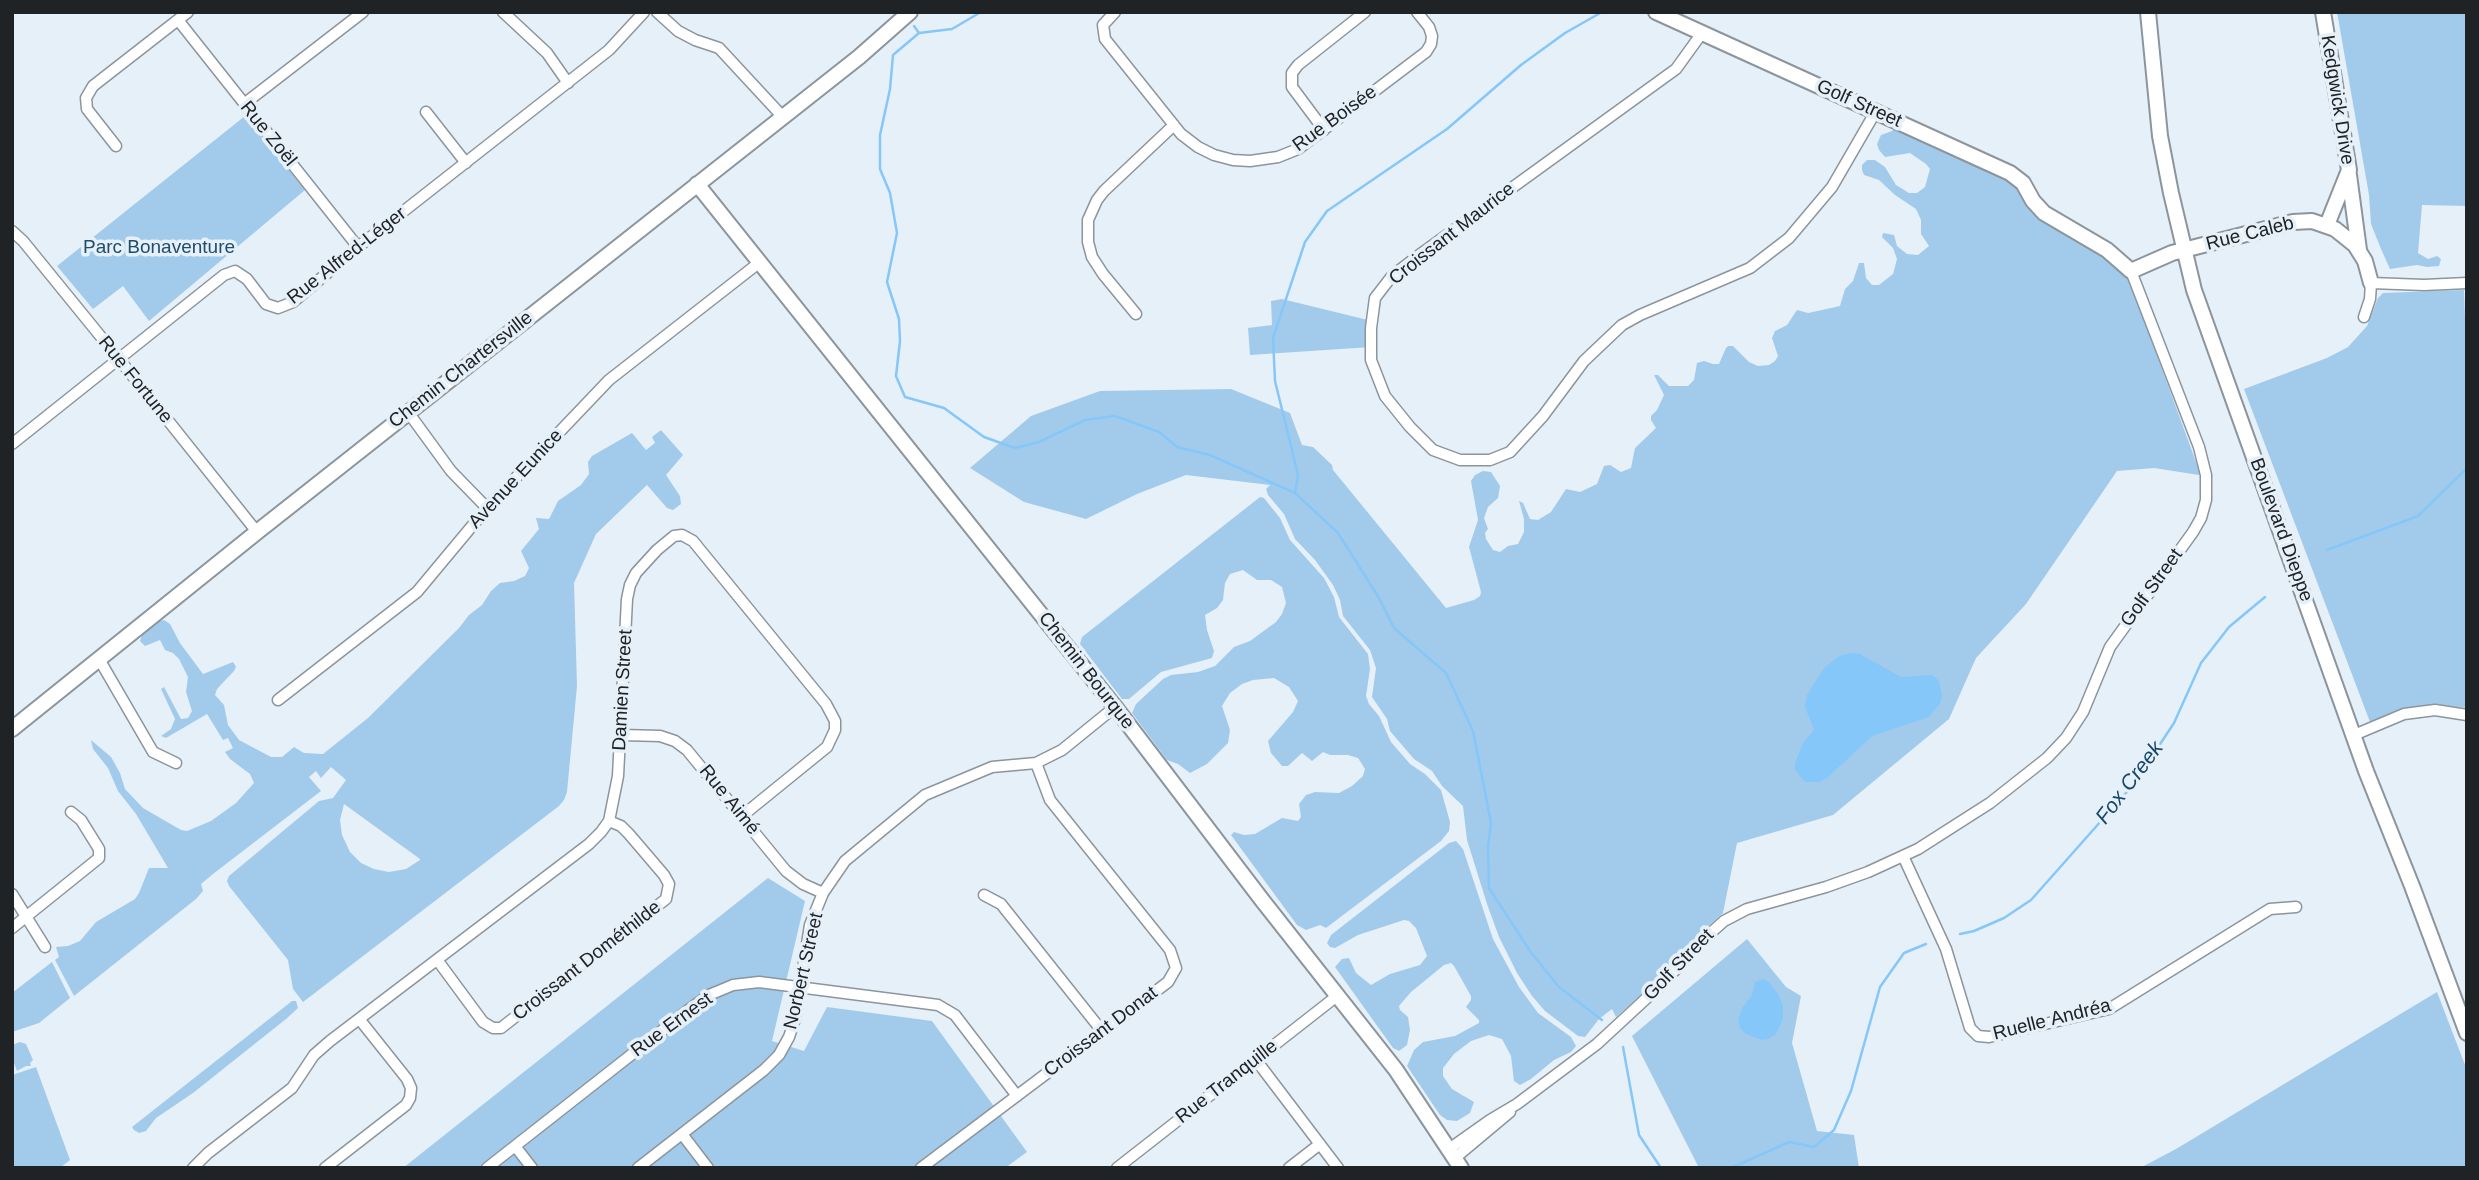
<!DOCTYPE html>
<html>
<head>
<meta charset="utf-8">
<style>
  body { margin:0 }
  #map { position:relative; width:2479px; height:1180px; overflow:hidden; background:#e6f0f8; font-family:Helvetica,sans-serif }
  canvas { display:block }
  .frame { position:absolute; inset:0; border:14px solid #202326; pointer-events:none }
</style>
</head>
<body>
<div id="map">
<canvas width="2479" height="1180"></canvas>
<div class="frame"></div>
</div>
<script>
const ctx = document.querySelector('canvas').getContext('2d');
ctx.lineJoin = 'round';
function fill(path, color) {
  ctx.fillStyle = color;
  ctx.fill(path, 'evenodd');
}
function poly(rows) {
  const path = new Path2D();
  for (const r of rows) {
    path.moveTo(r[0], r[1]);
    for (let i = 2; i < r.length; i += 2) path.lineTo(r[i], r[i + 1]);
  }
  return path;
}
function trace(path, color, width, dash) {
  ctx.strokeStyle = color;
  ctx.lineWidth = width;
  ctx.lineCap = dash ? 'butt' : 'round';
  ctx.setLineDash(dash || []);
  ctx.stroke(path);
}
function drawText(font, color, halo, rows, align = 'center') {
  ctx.font = font + ' Helvetica,sans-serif';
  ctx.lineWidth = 7;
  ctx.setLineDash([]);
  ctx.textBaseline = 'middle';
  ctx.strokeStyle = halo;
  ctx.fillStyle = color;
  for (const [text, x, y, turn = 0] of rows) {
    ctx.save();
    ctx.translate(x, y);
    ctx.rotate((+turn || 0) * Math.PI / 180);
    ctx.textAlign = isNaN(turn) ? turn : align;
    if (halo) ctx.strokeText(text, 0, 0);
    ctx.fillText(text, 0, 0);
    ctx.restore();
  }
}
fill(poly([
  [2337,12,2467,12,2467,206,2422,205,2418,253,2428,259,2437,256,2441,259,2439,266,2427,267,2417,265,2390,269,2381,249,2371,224,2369,195],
  [245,116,305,190,149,321,123,286,93,309,57,266],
  [1895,127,2015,184,2034,213,2106,256,2124,273,2131,284,2200,473,2199,475,2154,468,2117,471,2026,604,1976,658,1949,719,1833,815,1737,843,1723,913,1696,937,1666,973,1616,1017,1612,1009,1599,1019,1585,1037,1578,1036,1545,1011,1532,996,1517,973,1499,937,1487,904,1467,840,1463,806,1442,786,1432,771,1414,759,1390,731,1387,719,1372,697,1376,668,1370,650,1343,616,1340,600,1333,585,1315,560,1295,539,1284,514,1268,495,1266,489,1270,485,1186,475,1137,494,1086,519,1024,502,970,468,1031,416,1100,391,1231,389,1290,413,1302,445,1313,447,1332,465,1333,470,1446,608,1474,600,1480,596,1481,592,1469,547,1478,520,1471,481,1475,475,1483,471,1491,472,1500,486,1498,498,1488,507,1484,518,1488,529,1485,533,1486,539,1493,550,1500,552,1508,546,1518,544,1524,532,1524,519,1519,501,1523,503,1530,519,1538,520,1551,512,1566,489,1580,492,1597,484,1604,466,1610,465,1621,472,1631,468,1635,448,1656,428,1651,420,1651,416,1657,410,1664,395,1654,375,1658,375,1669,386,1688,386,1694,380,1697,363,1704,361,1713,364,1719,364,1726,348,1728,346,1733,346,1749,362,1758,366,1769,365,1775,361,1778,356,1772,338,1775,331,1787,325,1797,310,1808,313,1840,306,1845,289,1853,281,1859,263,1864,263,1866,278,1872,285,1879,285,1893,274,1897,259,1893,248,1882,237,1883,233,1894,235,1897,246,1907,254,1918,255,1929,246,1921,234,1921,220,1916,209,1895,195,1879,180,1864,175,1862,170,1862,165,1867,160,1875,160,1885,167,1896,185,1909,193,1917,193,1925,187,1930,169,1926,164,1910,153,1885,157,1879,150,1877,144,1881,135,1892,131],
  [2464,290,2467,372,2467,708,2438,705,2418,706,2396,711,2370,722,2244,389,2327,358,2348,347,2367,326,2378,298,2383,293],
  [1282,299,1372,321,1371,347,1250,355,1248,328,1272,325,1271,301],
  [661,430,683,455,666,475,680,496,681,504,673,510,667,508,647,485,596,534,574,583,577,686,567,792,564,800,559,806,303,1002,293,989,288,960,229,886,227,881,229,876,319,801,333,798,346,780,331,767,321,778,316,771,309,777,321,791,213,874,201,884,203,891,196,899,74,996,55,960,59,957,56,947,68,946,80,941,96,922,135,899,139,893,149,868,168,868,136,814,118,791,108,768,93,749,91,740,111,757,120,773,125,789,143,808,181,830,187,831,211,821,236,803,254,783,250,774,230,759,225,752,233,748,228,738,223,740,207,714,166,738,161,736,171,729,175,719,161,689,164,687,181,719,188,718,192,711,186,692,188,677,179,659,173,653,165,650,160,640,145,646,140,641,142,635,159,621,164,620,170,624,180,643,203,674,233,662,236,667,234,671,217,689,215,695,224,705,228,725,239,740,271,757,282,757,294,747,304,753,323,754,368,718,459,628,469,615,482,605,491,591,500,583,514,581,525,576,529,568,521,551,539,529,536,518,549,519,558,501,581,485,589,474,588,462,592,456,632,433,646,450,655,443,652,437],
  [344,804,420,859,420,860,406,869,389,872,374,869,361,863,350,852,342,835,340,820],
  [1260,497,1264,498,1280,518,1290,540,1324,578,1334,597,1339,617,1368,654,1370,669,1366,696,1369,704,1379,716,1391,742,1410,764,1425,774,1441,790,1450,822,1449,831,1441,841,1326,928,1320,925,1306,930,1297,925,1231,835,1234,832,1244,835,1255,834,1282,818,1298,821,1301,817,1299,804,1306,795,1315,792,1339,793,1352,786,1363,776,1365,769,1358,758,1348,755,1330,755,1323,752,1312,761,1302,753,1288,766,1282,766,1271,753,1268,741,1293,712,1298,701,1289,687,1274,678,1253,680,1242,684,1230,693,1222,706,1230,730,1228,743,1207,764,1190,773,1178,764,1167,760,1132,713,1136,704,1163,679,1171,675,1198,672,1215,666,1234,647,1250,641,1276,622,1282,614,1286,603,1282,587,1271,580,1257,580,1243,570,1230,574,1225,583,1223,600,1217,608,1205,615,1207,630,1214,651,1212,658,1161,672,1129,699,1122,699,1080,644,1082,637],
  [1456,841,1463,849,1493,939,1519,987,1538,1013,1571,1037,1576,1046,1571,1052,1554,1060,1531,1079,1520,1085,1514,1081,1511,1056,1502,1039,1489,1035,1471,1041,1454,1054,1443,1068,1443,1076,1452,1089,1474,1102,1470,1113,1457,1121,1447,1120,1440,1115,1407,1066,1414,1050,1423,1042,1455,1036,1479,1023,1479,1020,1466,1007,1471,1000,1471,996,1454,966,1451,963,1444,965,1411,992,1399,1006,1400,1010,1408,1017,1410,1030,1407,1045,1399,1051,1393,1048,1335,967,1342,959,1349,958,1356,973,1371,985,1390,974,1420,965,1427,956,1416,928,1409,921,1404,920,1358,935,1335,948,1330,947,1327,943,1331,935,1449,843],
  [768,878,805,901,772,1041,804,1051,827,1007,932,1021,1027,1152,1005,1168,403,1168],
  [1747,939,1786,987,1801,996,1792,1043,1817,1131,1854,1135,1859,1168,1699,1168,1632,1036],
  [52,962,70,998,39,1023,12,1032,12,993],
  [2437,992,2467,1070,2467,1168,2140,1168,2176,1149],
  [292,1001,296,1001,298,1008,286,1019,193,1093,156,1118,146,1131,139,1133,134,1130,132,1127],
  [20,1042,26,1044,33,1060,30,1063,31,1066,26,1066,17,1071,12,1058,12,1045],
  [36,1067,70,1160,60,1168,12,1168,12,1075]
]), '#a2cbeb');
fill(poly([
  [1851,653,1860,654,1901,677,1932,675,1938,680,1940,685,1942,696,1940,704,1929,717,1872,736,1827,778,1819,782,1805,782,1795,770,1795,763,1803,743,1814,730,1805,707,1807,695,1824,668,1839,656],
  [1764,979,1769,982,1778,994,1783,1006,1783,1019,1776,1034,1768,1039,1762,1040,1746,1034,1740,1028,1738,1020,1742,1008,1752,995,1755,982]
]), '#86c7f9');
trace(poly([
  [981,12,952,29,919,33,893,55,890,89,880,135,880,169,890,193,897,233,887,282,899,319,900,341,896,376,905,397,944,408,984,437,1015,448,1039,442,1085,420,1115,416,1159,432,1177,447,1210,455,1295,493,1338,533,1379,598,1394,628,1446,673,1473,731,1491,823,1488,847,1489,888,1530,951,1559,987,1602,1020],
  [914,26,919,33],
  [1295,493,1298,475,1275,381,1273,338,1305,242,1327,211,1447,129,1521,65,1565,33,1602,12],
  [2327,550,2418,516,2467,468],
  [1960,934,1974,931,2004,918,2031,900,2133,785,2174,723,2201,663,2229,627,2265,597],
  [1623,1047,1639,1135,1661,1168],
  [1731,1168,1789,1142,1814,1147,1834,1130,1851,1091,1880,987,1904,953,1926,944]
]), '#86c7f9', 2.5);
const street = poly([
  [503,12,547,53,568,83],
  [657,12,678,31,695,40,719,48,782,116],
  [1115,12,1103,25,1105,39,1181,134,1198,147,1214,155,1233,160,1250,161,1278,157,1298,149,1426,52,1431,44,1432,36,1429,27,1417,12],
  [178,20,358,247],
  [1702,33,1676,69,1422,253,1392,276,1375,298,1371,328,1371,360,1385,396,1410,427,1433,450,1460,460,1490,460,1510,452,1543,416,1584,361,1622,325,1640,315,1750,268,1789,238,1832,187,1876,111],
  [244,104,363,12],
  [426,112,466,163],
  [1324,130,1292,87,1292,73,1298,65,1365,12],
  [116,146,87,109,86,98,93,86,188,12],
  [12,231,23,241,119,359,257,532],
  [1136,314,1103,274,1092,257,1088,242,1088,220,1097,200,1104,191,1174,125],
  [2364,317,2370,299,2371,283,2424,285,2467,283],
  [408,412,451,471,487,508],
  [12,444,224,275,235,271,247,279,266,304,278,308,293,302,358,247,609,50,644,12],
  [99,659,153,752,176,763],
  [278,700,417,592,487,508,609,380,760,262],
  [622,735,660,736,675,741,687,750,786,871,803,884,823,893],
  [2354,735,2404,714,2435,710,2467,715],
  [1903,856,1946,949,1970,1028,1978,1036,1989,1037,2109,1009,2270,909,2296,907],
  [12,894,45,947],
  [984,895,1001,904,1102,1031],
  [12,928,99,858,99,849,81,820,71,812],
  [438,961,483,1022,493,1028,501,1028,666,899,669,884,664,875,629,834,621,826,609,821],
  [1256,1060,1338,1168],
  [682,1134,708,1168],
  [515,1146,532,1168],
  [1449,1149,1490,1120,1517,1104,1597,1044,1663,983,1705,938,1724,921,1747,909,1826,887,1868,872,1918,849,1990,803,2047,758,2066,738,2083,712,2110,647,2193,532,2201,518,2206,500,2206,475,2199,447,2131,271],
  [1455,1158,1510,1112],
  [193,1168,208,1153,292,1088,314,1055,330,1041,589,844,601,832,609,821,618,776,627,599,630,585,636,573,657,550,674,536,682,535,693,541,826,704,835,721,835,730,827,747,742,816],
  [325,1168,406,1105,410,1098,411,1088,407,1079,360,1020],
  [487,1168,687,1011,709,995,733,985,759,982,938,1005,955,1015,1017,1096],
  [638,1168,764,1070,779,1055,789,1037,795,1019,810,925,823,893,845,861,925,795,992,767,1036,763,1062,750,1115,707],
  [921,1168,1168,982,1176,968,1170,950,1050,800,1036,763],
  [1117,1168,1337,996],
  [1289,1168,1320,1144]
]);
const secondary = poly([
  [1656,12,2010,173,2023,183,2033,201,2044,213,2107,250,2131,271,2172,253,2293,222,2312,221,2335,229,2355,245,2365,261,2371,283],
  [2148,12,2160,136,2171,193,2194,290,2366,771,2412,886,2467,1033],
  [2323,12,2349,170,2327,225],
  [2349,175,2359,250],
  [697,184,1115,707,1262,900,1396,1070,1461,1168],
  [12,729,257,532,859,57,910,12]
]);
trace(street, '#8c959c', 13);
trace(secondary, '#8c959c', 18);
trace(street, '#fff', 10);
trace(secondary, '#fff', 14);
drawText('19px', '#202326', '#e6f0f8', [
  ["Kedgwick Drive",2337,100,81],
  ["Golf Street",1859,104,24],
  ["Rue Boisée",1335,119,-36],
  ["Rue Zoël",268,134,51],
  ["Croissant Maurice",1452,234,-38],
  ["Rue Caleb",2250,234,-14],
  ["Rue Alfred-Léger",347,256,-38],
  ["Chemin Chartersville",461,370,-38],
  ["Rue Fortune",135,380,51],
  ["Avenue Eunice",516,479,-47],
  ["Boulevard Dieppe",2281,530,70],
  ["Golf Street",2152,588,-54],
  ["Chemin Bourque",1086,671,52],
  ["Damien Street",623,690,-87],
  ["Rue Aimé",729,800,51],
  ["Croissant Dométhilde",587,961,-38],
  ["Golf Street",1679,965,-46],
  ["Norbert Street",804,971,-77],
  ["Ruelle Andréa",2052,1020,-14],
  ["Rue Ernest",672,1025,-36],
  ["Croissant Donat",1101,1032,-37],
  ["Rue Tranquille",1227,1082,-38]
]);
drawText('19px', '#1e4d6f', '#e6f0f8', [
  ["Parc Bonaventure",159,248]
]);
drawText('italic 21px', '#174768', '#e6f0f8', [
  ["Fox Creek",2130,783,-53]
]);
</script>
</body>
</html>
